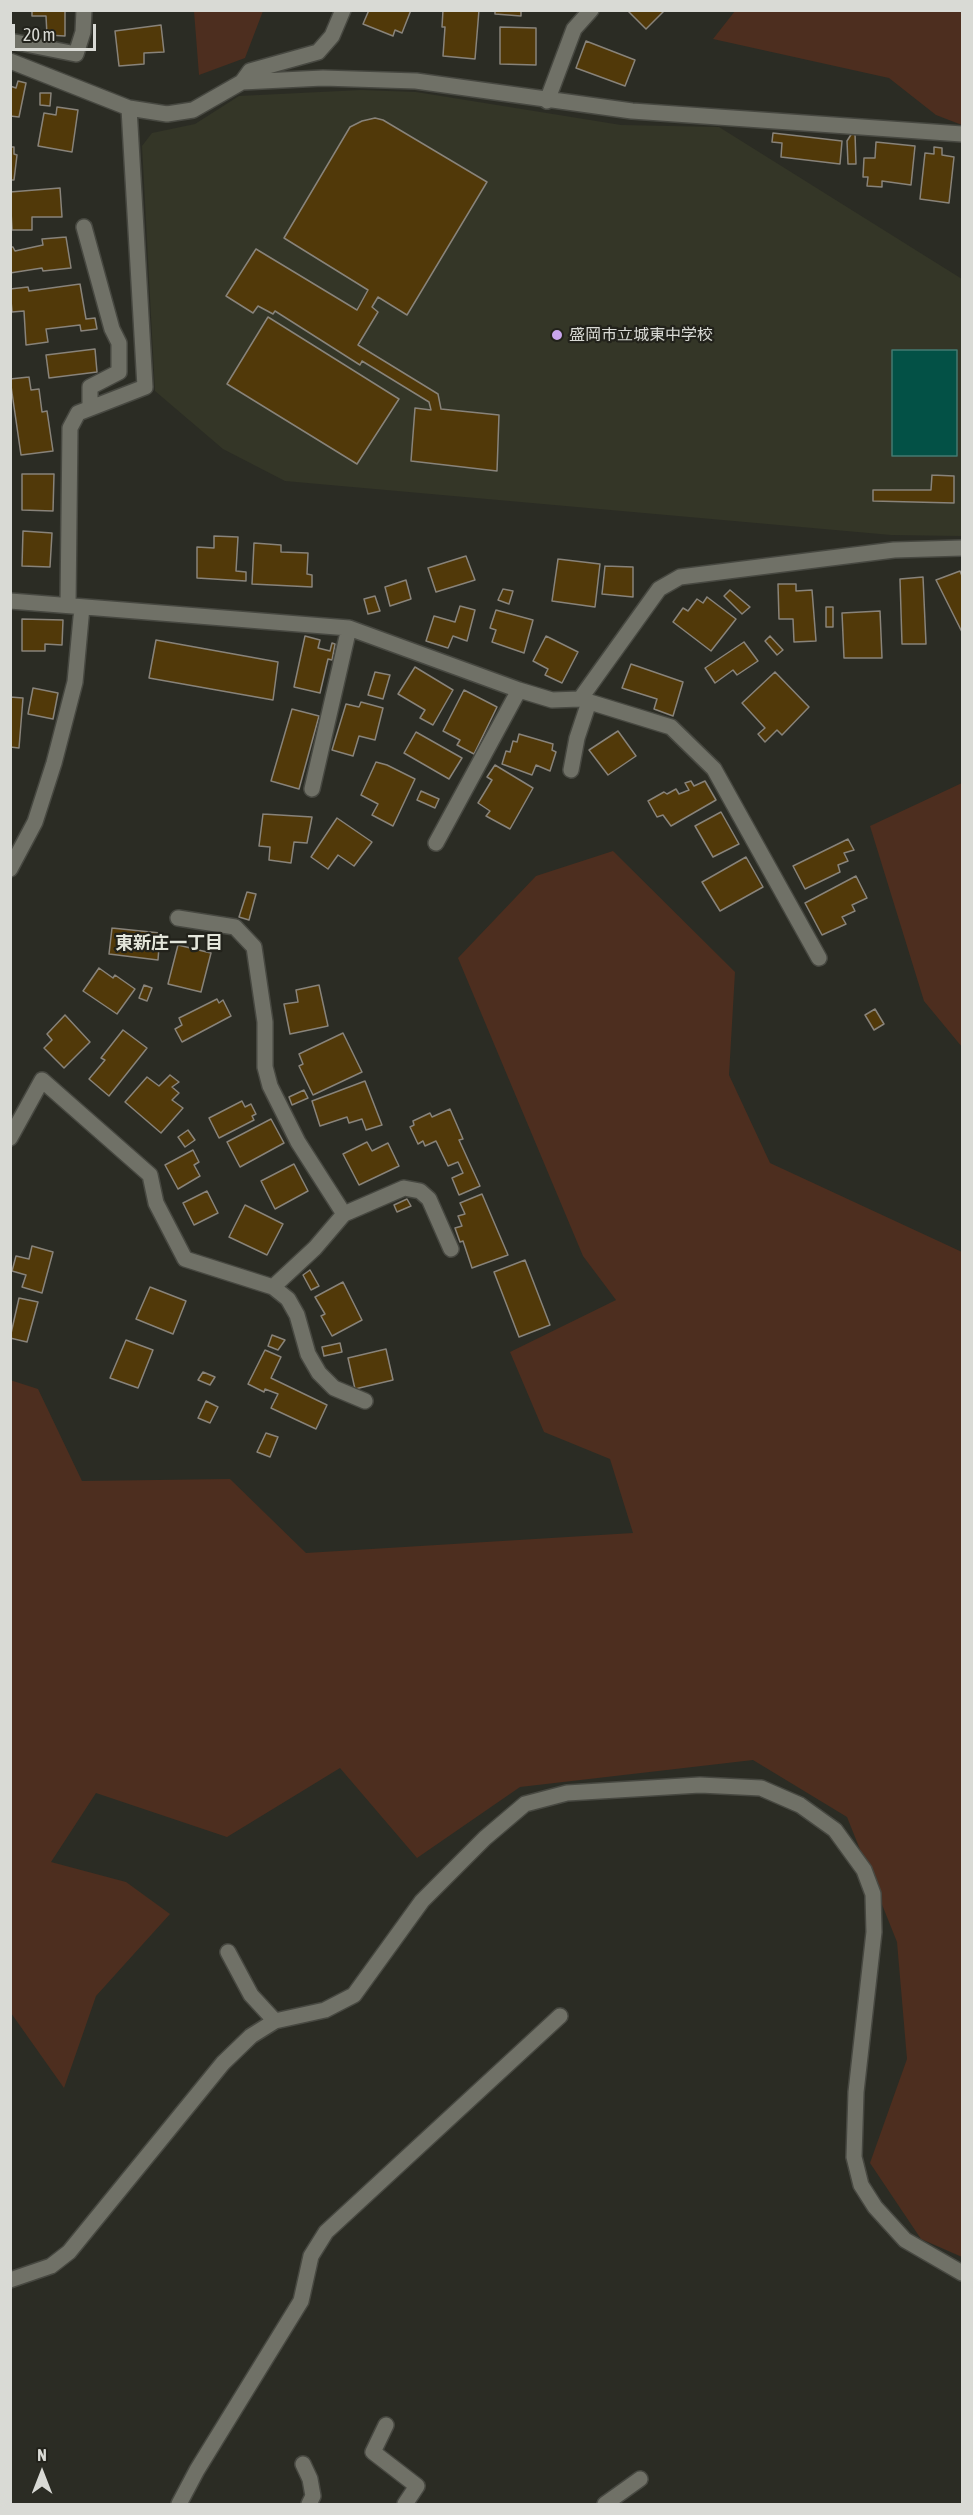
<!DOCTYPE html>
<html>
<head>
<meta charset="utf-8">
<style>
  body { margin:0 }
  #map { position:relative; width:973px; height:2515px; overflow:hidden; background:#2b2c24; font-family:"Asap Condensed",sans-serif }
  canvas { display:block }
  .frame { position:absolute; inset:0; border:12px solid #d9dad5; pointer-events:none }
  .north { position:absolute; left:12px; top:2443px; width:60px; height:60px; -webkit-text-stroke:4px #22221b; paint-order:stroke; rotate:0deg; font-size:16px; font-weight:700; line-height:24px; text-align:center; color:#d9dad5 }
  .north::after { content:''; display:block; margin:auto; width:21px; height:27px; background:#d9dad5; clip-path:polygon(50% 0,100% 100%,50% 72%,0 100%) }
  .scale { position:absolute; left:12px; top:24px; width:84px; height:27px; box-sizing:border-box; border:3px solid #d9dad5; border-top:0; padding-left:8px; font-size:18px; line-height:21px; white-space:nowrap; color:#d9dad5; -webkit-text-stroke:4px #22221b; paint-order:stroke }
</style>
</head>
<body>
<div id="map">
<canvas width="973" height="2515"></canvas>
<div class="frame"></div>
<div class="north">N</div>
<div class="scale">20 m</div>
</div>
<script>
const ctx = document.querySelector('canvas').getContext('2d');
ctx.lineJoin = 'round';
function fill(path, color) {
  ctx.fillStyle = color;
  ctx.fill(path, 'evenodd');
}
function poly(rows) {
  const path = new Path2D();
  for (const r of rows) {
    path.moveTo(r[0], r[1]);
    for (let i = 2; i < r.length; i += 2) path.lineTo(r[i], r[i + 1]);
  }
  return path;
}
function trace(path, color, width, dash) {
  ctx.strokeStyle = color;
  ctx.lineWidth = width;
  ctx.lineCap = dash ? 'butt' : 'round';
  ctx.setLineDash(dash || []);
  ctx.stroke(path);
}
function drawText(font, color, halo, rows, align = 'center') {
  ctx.font = font + ' "Asap Condensed","Noto Sans JP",sans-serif';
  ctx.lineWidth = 4.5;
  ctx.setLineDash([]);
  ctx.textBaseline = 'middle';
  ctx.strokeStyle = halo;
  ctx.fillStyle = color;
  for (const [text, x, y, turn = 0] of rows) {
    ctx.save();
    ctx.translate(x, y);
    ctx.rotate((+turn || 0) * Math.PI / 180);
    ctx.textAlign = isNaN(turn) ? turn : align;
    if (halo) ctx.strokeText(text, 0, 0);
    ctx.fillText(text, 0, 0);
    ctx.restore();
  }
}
fill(poly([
  [361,90,416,92,621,125,719,127,962,279,962,536,891,535,285,481,223,449,155,391,142,146,152,133,195,124,239,96]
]), '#343627');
fill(poly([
  [194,11,263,11,245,58,199,75],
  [735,11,962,11,962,125,936,115,889,78,713,39],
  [962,783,962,1047,924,1001,870,826],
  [613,851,735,972,729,1075,770,1163,962,1252,962,2257,921,2239,870,2163,907,2059,897,1942,847,1817,753,1760,520,1787,417,1858,340,1768,227,1837,96,1793,51,1862,126,1882,170,1914,96,1996,64,2088,11,2013,10,1380,38,1389,82,1481,230,1479,306,1553,633,1533,610,1459,544,1432,510,1352,616,1300,583,1256,458,958,536,876]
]), '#4d2e1f');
const water = poly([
  [892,350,957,350,957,456,892,456,892,350]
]);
fill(water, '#035146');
trace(water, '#437a71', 1.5);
const building = poly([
  [32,10,65,10,65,36,47,35,46,16,32,16,32,10],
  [369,10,411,10,402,33,395,30,393,36,363,24,369,10],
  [443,10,479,10,475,59,443,56,445,27,442,27,443,10],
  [495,10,521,10,521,16,495,14,495,10],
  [627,10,665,10,646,29,627,10],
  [161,25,164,52,144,53,144,64,119,66,115,31,161,25],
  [500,27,536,28,536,65,500,64,500,27],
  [586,41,635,60,625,86,576,68,586,41],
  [18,81,26,83,19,117,10,116,10,86,16,88,18,81],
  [40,93,51,93,50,106,40,105,40,93],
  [57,107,78,110,72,152,38,146,44,113,56,115,57,107],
  [375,118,383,120,487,182,407,315,378,297,372,307,378,312,358,345,438,394,441,409,499,415,497,471,411,461,415,408,431,410,429,402,362,361,360,365,275,311,273,314,258,306,253,313,226,296,256,249,357,310,368,290,284,238,350,127,362,121,375,118],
  [773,133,842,141,840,164,781,157,782,143,772,142,773,133],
  [852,133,855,133,856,164,848,164,847,141,852,133],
  [876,142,915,146,911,185,882,181,882,187,867,186,868,177,863,177,864,158,875,158,876,142],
  [10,147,14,147,14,154,17,155,14,180,10,180,10,147],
  [934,147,942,148,942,155,954,157,949,203,920,199,925,153,934,154,934,147],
  [60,188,62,217,32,217,32,230,12,230,10,192,60,188],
  [66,237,71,268,43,271,42,268,10,273,10,247,13,247,15,251,43,245,42,239,66,237],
  [80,284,86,319,95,318,97,329,81,331,80,325,46,329,48,342,26,345,24,311,12,312,10,289,28,287,29,291,80,284],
  [268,317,399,399,357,464,227,384,268,317],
  [95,349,97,372,49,378,46,355,95,349],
  [29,377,31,390,39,389,42,412,47,411,53,451,21,455,10,379,29,377],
  [22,474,54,474,53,511,22,510,22,474],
  [932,475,954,476,954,503,873,501,873,490,931,490,932,475],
  [23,531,52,533,50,567,22,566,23,531],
  [214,536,238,537,236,571,246,572,246,581,197,578,197,547,214,548,214,536],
  [254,543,281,545,281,552,308,553,307,574,312,575,312,587,252,584,254,543],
  [466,556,475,580,436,592,428,568,466,556],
  [558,559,600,564,595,607,552,601,558,559],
  [605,566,633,567,633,597,602,594,605,566],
  [960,571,962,576,962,632,936,580,960,571],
  [923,577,926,644,902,644,900,579,923,577],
  [406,580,411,599,390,606,385,587,406,580],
  [778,584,796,584,796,591,812,590,816,641,794,642,793,619,779,619,778,584],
  [503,589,513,591,509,604,498,600,503,589],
  [730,590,750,607,742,614,724,596,730,590],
  [375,596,380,611,368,614,364,599,375,596],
  [707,597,736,619,711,651,673,622,683,608,688,611,697,599,703,603,707,597],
  [460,606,475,610,467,641,453,636,448,648,426,641,434,616,455,622,460,606],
  [826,607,833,607,833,627,826,627,826,607],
  [496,610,533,620,524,653,492,642,496,630,490,628,496,610],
  [880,611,882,658,844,658,842,613,880,611],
  [22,619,63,620,62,645,45,644,45,651,22,651,22,619],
  [305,636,320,640,318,648,330,651,332,643,335,644,332,660,328,659,320,693,294,687,305,636],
  [546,636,578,652,562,683,545,675,548,669,533,661,546,636],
  [770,636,783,650,777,655,765,641,770,636],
  [156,640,278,662,273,700,149,678,156,640],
  [744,642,758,661,737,675,733,670,715,683,705,668,744,642],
  [631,664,683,682,673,716,654,709,657,699,622,688,631,664],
  [415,667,453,690,433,725,420,718,425,710,398,694,415,667],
  [375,672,390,675,383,699,368,695,375,672],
  [775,672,809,707,782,735,777,730,765,742,758,734,765,728,742,703,775,672],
  [33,688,58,693,53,719,28,714,33,688],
  [464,690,497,707,474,754,457,745,460,740,443,731,464,690],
  [10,697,23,698,19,748,10,747,10,697],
  [361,702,383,708,375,740,359,736,353,756,332,750,346,704,359,707,361,702],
  [292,709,319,716,299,789,271,781,292,709],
  [618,731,636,756,608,775,589,750,618,731],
  [416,732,462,758,449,779,404,753,416,732],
  [519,734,553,744,552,750,556,752,550,771,536,765,532,775,502,764,506,751,510,752,513,741,517,742,519,734],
  [376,762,387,765,415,779,393,826,372,815,378,804,361,795,376,762],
  [495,765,533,788,510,829,486,816,490,811,478,803,492,780,487,777,495,765],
  [691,781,694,786,705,781,716,800,671,826,663,815,657,817,648,801,664,792,667,794,676,789,679,794,689,790,685,783,691,781],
  [421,791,439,799,435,808,417,800,421,791],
  [721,812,739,844,713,857,695,826,721,812],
  [263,814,312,817,307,843,294,842,291,863,269,860,270,847,259,846,263,814],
  [337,818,372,842,354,866,338,855,328,869,311,857,337,818],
  [848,839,854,850,844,853,848,861,838,865,840,872,805,889,793,866,848,839],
  [746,857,763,887,720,911,702,882,746,857],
  [856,876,867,898,852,905,855,911,842,917,846,924,822,935,805,903,856,876],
  [247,892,256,894,249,920,239,917,247,892],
  [112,928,160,933,158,960,109,954,112,928],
  [178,945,211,953,201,992,168,984,178,945],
  [99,968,113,978,115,975,135,989,117,1014,83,991,99,968],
  [144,985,152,988,147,1001,139,998,144,985],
  [319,985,328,1026,290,1034,284,1004,298,1002,296,990,319,985],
  [217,999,219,1003,223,1000,231,1016,182,1042,175,1029,182,1025,179,1018,217,999],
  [875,1009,884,1024,874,1030,865,1015,875,1009],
  [65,1015,90,1042,64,1068,44,1048,52,1040,47,1034,65,1015],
  [123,1030,147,1048,109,1096,89,1079,105,1060,101,1058,123,1030],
  [343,1033,362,1072,313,1095,299,1066,303,1064,299,1054,343,1033],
  [170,1075,179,1082,172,1087,179,1093,172,1100,183,1108,161,1133,125,1102,147,1077,159,1086,170,1075],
  [365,1081,382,1125,366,1130,362,1119,349,1123,347,1117,320,1126,312,1101,365,1081],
  [304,1090,308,1098,292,1105,289,1097,304,1090],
  [242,1101,245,1107,251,1104,256,1114,252,1116,254,1120,219,1138,209,1118,242,1101],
  [450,1109,463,1139,459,1140,480,1186,459,1195,452,1178,463,1173,458,1162,448,1166,436,1141,425,1146,423,1141,418,1144,410,1127,414,1125,413,1121,430,1113,432,1117,450,1109],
  [271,1119,284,1143,240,1167,227,1142,271,1119],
  [188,1130,195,1140,185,1147,178,1137,188,1130],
  [367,1142,372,1151,388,1143,399,1166,359,1185,343,1154,367,1142],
  [193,1150,199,1162,194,1165,200,1176,178,1189,165,1165,193,1150],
  [294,1164,308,1191,275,1209,261,1181,294,1164],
  [207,1191,218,1213,194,1225,183,1203,207,1191],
  [482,1194,508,1255,472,1268,463,1241,460,1242,455,1228,462,1226,458,1216,465,1214,460,1203,482,1194],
  [407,1199,411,1206,397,1212,394,1205,407,1199],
  [245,1205,283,1224,267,1255,229,1237,245,1205],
  [32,1246,53,1252,42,1293,22,1287,26,1275,12,1271,16,1256,29,1259,32,1246],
  [525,1260,550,1325,519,1337,494,1272,525,1260],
  [310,1270,319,1286,311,1290,303,1275,310,1270],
  [343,1282,362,1320,332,1336,321,1316,325,1314,315,1297,343,1282],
  [150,1287,186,1301,173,1334,136,1319,150,1287],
  [19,1298,38,1302,27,1342,10,1338,19,1298],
  [272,1335,285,1340,278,1350,268,1346,272,1335],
  [126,1340,153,1350,138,1388,110,1378,126,1340],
  [340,1343,342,1352,324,1356,322,1347,340,1343],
  [386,1349,393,1380,355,1389,348,1358,386,1349],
  [265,1350,281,1357,271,1378,327,1405,316,1429,271,1408,278,1394,265,1389,264,1392,248,1384,265,1350],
  [203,1372,215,1377,210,1385,198,1380,203,1372],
  [206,1401,218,1407,210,1423,198,1418,206,1401],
  [266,1433,278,1437,270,1457,257,1452,266,1433]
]);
fill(building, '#513909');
trace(building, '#88837a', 1.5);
const minor = poly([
  [10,41,76,54,83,32,84,10],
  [10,61,129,108,167,114,193,110,242,82,323,78,416,81,632,111,962,134],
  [242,82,250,71,318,52,332,36,343,10],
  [547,101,574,29,591,10],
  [84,227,112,329,119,343,119,372,90,387,90,408],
  [10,601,349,628,519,690,552,700,580,699,659,589,680,577,894,550,962,548],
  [68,605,70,428,78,413,145,387,129,108],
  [580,699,671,727,714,769,819,958],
  [571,770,577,738,589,702],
  [312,789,349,628],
  [436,843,519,690],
  [10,869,35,822,54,763,75,682,82,607],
  [178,918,235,927,254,947,265,1022,265,1067,270,1086,298,1142,344,1214,404,1188,420,1191,429,1199,451,1249],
  [10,1138,42,1080,150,1175,156,1203,185,1259,273,1287,315,1248,344,1214],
  [273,1287,288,1299,297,1315,308,1354,319,1373,334,1388,365,1401],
  [228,1952,251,1995,275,2021],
  [10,2280,51,2266,69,2252,223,2063,251,2036,275,2021,325,2010,354,1995,422,1901,485,1838,525,1804,567,1793,700,1785,761,1788,800,1805,835,1830,864,1870,873,1894,874,1932,856,2092,854,2157,861,2185,875,2207,905,2240,962,2273],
  [386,2425,373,2452,417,2486,405,2504],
  [303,2464,310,2479,313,2496,309,2504],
  [179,2504,197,2470,301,2301,311,2256,326,2232,560,2016],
  [605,2504,640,2479]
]);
trace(minor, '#474841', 18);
trace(minor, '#707167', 15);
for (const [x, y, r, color] of [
  [557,335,6,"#c9a5ee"]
]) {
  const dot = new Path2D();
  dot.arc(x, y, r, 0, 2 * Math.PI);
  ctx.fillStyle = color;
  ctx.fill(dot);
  trace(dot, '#22221b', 2);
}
drawText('16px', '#d9dad5', '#22221b', [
  ["盛岡市立城東中学校",569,335]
], 'left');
drawText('bold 18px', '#e4e6db', '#22221b', [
  ["東新庄一丁目",169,943]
]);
</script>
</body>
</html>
